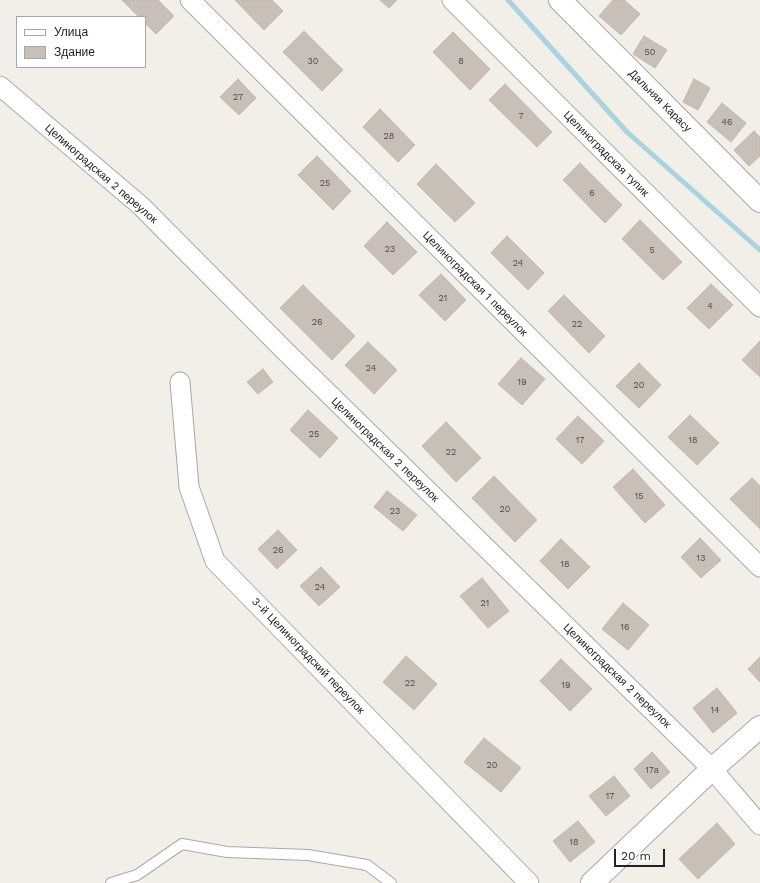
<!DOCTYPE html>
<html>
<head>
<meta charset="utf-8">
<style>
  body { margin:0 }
  #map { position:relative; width:760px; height:883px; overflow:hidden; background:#f2efe9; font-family:"Work Sans",sans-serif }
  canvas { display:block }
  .legend { position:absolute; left:16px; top:16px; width:130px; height:52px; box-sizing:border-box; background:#fff; border:1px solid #a7a7a7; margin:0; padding:5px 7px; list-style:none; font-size:12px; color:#222 }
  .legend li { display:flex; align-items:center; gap:8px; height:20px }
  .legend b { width:20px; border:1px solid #a7a7a7 }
  .scale { position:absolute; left:614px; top:849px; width:51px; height:18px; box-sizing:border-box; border:2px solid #222; border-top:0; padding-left:5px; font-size:12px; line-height:14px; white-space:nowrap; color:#222; -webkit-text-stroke:3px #fff; paint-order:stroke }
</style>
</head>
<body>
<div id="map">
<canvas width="760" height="883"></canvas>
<ul class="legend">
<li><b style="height:5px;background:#fff"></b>Улица</li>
<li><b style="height:11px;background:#c7bfb8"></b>Здание</li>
</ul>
<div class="scale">20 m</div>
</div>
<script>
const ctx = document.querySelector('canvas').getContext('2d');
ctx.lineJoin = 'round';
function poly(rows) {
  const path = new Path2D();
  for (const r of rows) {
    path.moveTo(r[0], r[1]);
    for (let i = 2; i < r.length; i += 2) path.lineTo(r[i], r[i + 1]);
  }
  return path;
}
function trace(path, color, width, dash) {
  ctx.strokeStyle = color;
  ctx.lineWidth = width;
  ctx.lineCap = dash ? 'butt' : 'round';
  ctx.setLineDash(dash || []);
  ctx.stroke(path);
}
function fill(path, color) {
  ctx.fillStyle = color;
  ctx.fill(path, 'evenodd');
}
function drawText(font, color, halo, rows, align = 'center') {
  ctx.font = font + ' "Work Sans",sans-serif';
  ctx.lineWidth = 3;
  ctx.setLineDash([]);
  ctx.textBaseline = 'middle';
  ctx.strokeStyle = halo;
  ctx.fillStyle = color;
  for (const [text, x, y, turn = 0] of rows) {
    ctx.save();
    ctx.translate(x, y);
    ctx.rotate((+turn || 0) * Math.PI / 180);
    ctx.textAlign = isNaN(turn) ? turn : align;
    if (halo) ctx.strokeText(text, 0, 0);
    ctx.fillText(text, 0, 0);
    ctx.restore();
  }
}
trace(poly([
  [508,0,627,132,760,250]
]), '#aad3df', 5);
const building = poly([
  [122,0,158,0,174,16,156,34,145,23,145,17,139,17,122,0],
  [235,0,272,0,283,11,264,30,235,0],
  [380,0,397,0,389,8,380,0],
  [613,0,624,0,640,14,621,35,599,16,613,0],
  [304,31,343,70,322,91,283,52,304,31],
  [453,32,490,69,470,90,433,52,453,32],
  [644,36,667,50,655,68,633,54,644,36],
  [238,79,256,98,239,115,220,97,238,79],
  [694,79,710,88,698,110,683,102,694,79],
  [505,84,552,132,537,147,489,100,505,84],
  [722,103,746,123,731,142,707,122,722,103],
  [380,109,415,145,398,162,363,127,380,109],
  [754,131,760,137,760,156,749,166,734,150,754,131],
  [317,156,351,191,333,210,298,175,317,156],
  [580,163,622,205,605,223,563,180,580,163],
  [436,164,475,203,455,222,417,184,436,164],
  [640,220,682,262,663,280,622,239,640,220],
  [387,222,417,252,393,275,364,246,387,222],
  [507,236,544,273,528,290,491,253,507,236],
  [441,274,466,300,445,321,419,295,441,274],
  [711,284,733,305,709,329,687,308,711,284],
  [303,285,355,336,332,360,280,308,303,285],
  [564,295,605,336,589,353,548,311,564,295],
  [760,341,760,377,742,360,760,341],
  [368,342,397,370,374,394,345,365,368,342],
  [521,358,545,379,522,405,498,384,521,358],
  [639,363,661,385,639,408,616,386,639,363],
  [263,369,273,382,258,394,247,382,263,369],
  [308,410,338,438,320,458,290,430,308,410],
  [690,415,719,443,697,465,668,437,690,415],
  [578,416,604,441,582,464,556,439,578,416],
  [446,422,481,458,456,482,422,446,446,422],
  [633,469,665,505,645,523,613,487,633,469],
  [494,476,537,520,515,542,472,498,494,476],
  [752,478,760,486,760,529,730,499,752,478],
  [387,491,417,515,403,531,374,507,387,491],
  [278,530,297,550,277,569,258,549,278,530],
  [700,538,721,560,701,578,681,557,700,538],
  [561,539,590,567,568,589,540,561,561,539],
  [321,567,340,587,319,606,300,586,321,567],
  [482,578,509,611,488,628,460,596,482,578],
  [623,603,649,625,628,650,602,629,623,603],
  [406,656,437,684,414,710,383,682,406,656],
  [760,657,760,682,748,669,760,657],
  [561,659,592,689,570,711,540,681,561,659],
  [717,688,737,713,713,733,693,708,717,688],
  [484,738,521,768,501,792,464,762,484,738],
  [652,752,670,772,651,789,634,769,652,752],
  [614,776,630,796,606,816,589,796,614,776],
  [578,821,595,842,570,862,553,841,578,821],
  [717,823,735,844,698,879,679,859,717,823]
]);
fill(building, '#c7bfb8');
trace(building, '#c4b6ab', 1);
const service = poly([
  [111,883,137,875,182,844,227,852,308,855,367,865,391,883]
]);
const minor = poly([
  [190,0,760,567],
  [452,0,760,307],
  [0,86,141,206,285,351,712,769,760,825],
  [180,382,189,487,215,561,529,883]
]);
const tertiary = poly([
  [560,0,760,201],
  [592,883,712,769,760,727]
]);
trace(service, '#a9a9a9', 12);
trace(minor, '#a9a9a9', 21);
trace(tertiary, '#a9a9a9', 24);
trace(service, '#fff', 10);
trace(minor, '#fff', 19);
trace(tertiary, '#fff', 22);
drawText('9px', '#4b4948', null, [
  ["50",650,52],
  ["30",313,61],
  ["8",461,61],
  ["27",238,97],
  ["7",521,116],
  ["46",727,122],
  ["28",389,136],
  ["25",325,183],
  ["6",592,193],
  ["23",390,249],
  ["5",652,250],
  ["24",518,263],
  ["21",443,298],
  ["4",710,306],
  ["26",317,322],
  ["22",577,324],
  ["24",371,368],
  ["19",522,382],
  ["20",639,385],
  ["25",314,434],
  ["17",580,440],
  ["18",693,440],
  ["22",451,452],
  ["15",639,496],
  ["20",505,509],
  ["23",395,511],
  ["26",278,550],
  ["13",701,558],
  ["18",565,564],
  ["24",320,587],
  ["21",485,603],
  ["16",625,627],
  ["22",410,683],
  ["19",566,685],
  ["14",715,710],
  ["20",492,765],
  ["17а",652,770],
  ["17",610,796],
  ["18",574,842]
]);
drawText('11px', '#222', '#fff', [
  ["Дальняя Карасу",660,101,45],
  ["Целиноградская тупик",606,154,45],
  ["Целиноградская 2 переулок",101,174,41],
  ["Целиноградская 1 переулок",475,284,45],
  ["Целиноградская 2 переулок",385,450,44],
  ["3-й Целиноградский переулок",308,656,46],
  ["Целиноградская 2 переулок",617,676,44]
]);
</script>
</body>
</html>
